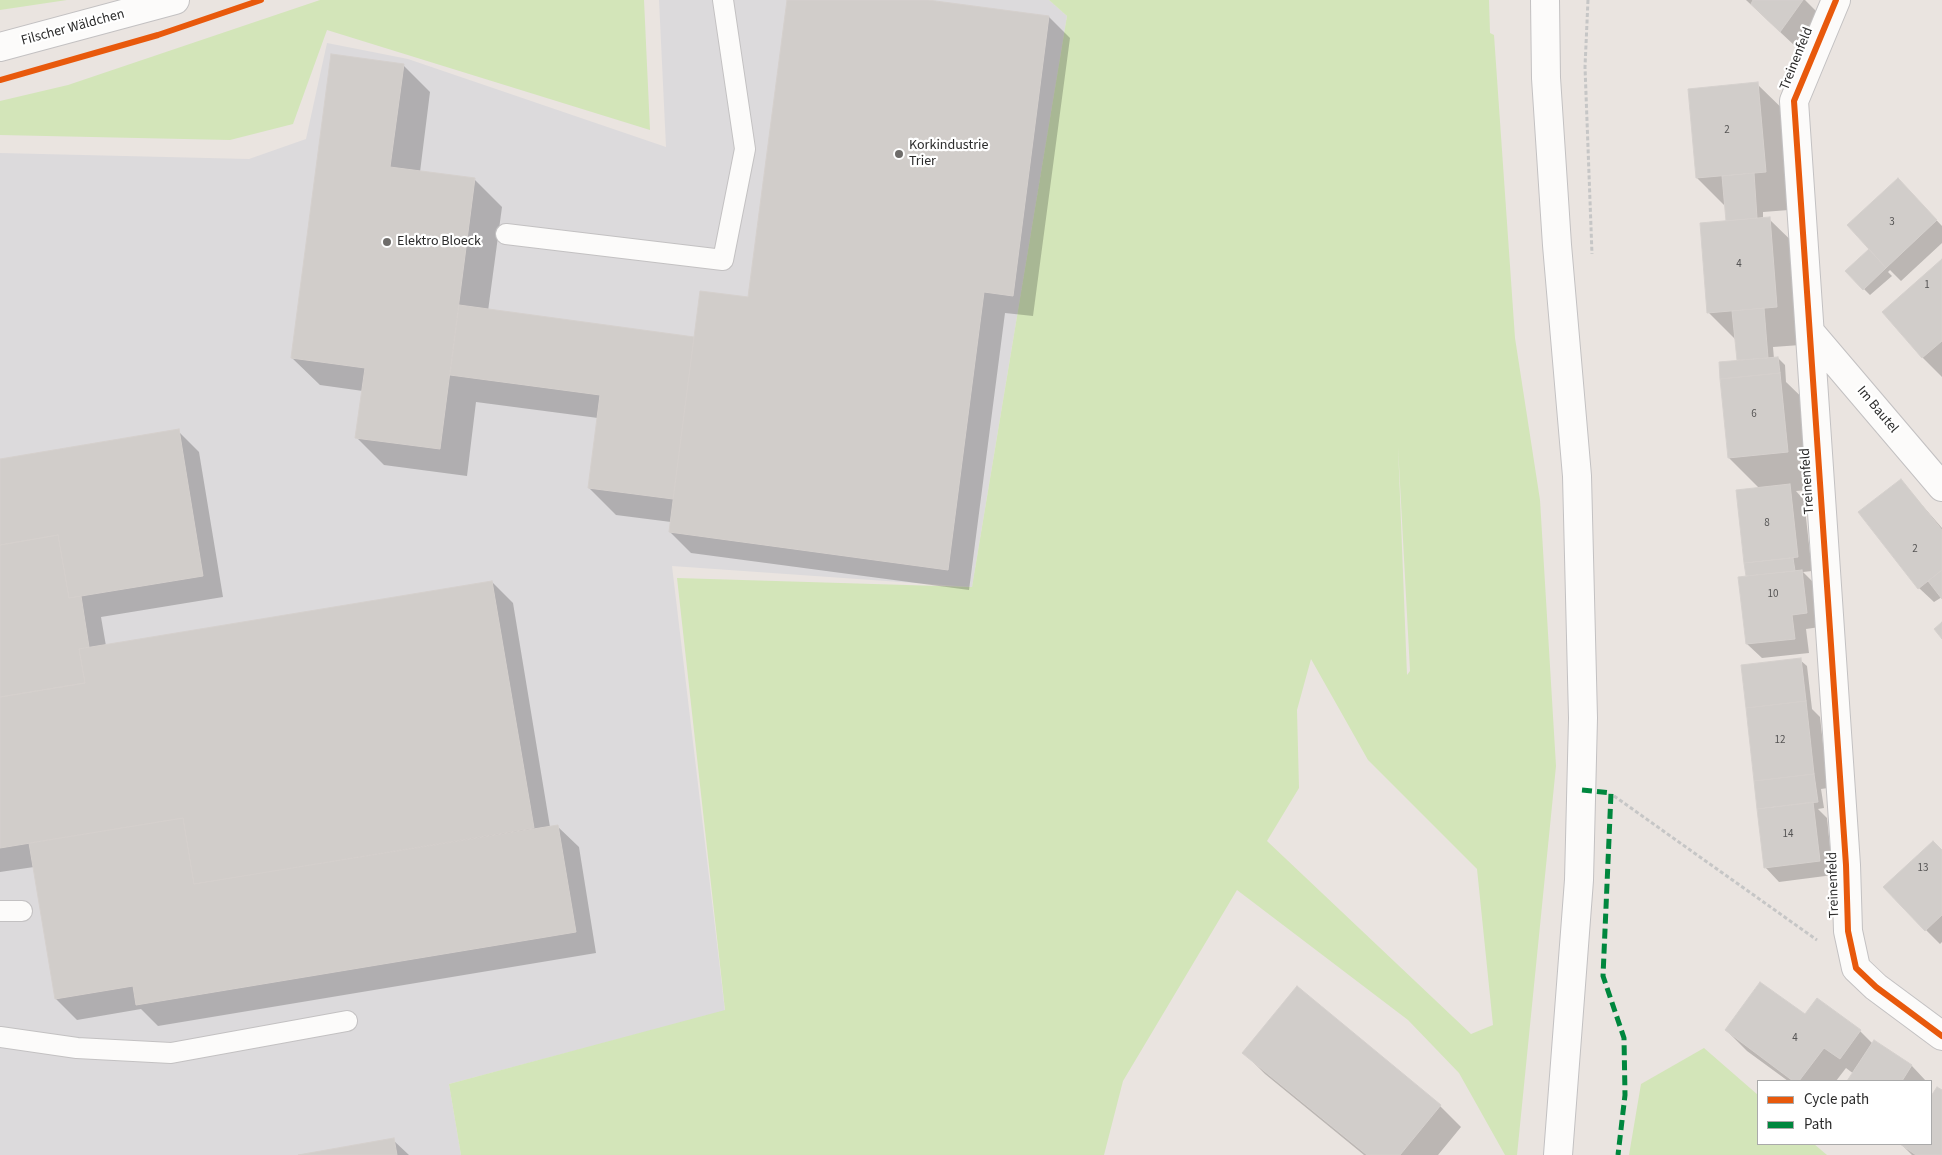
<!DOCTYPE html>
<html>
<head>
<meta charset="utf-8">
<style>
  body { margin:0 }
  #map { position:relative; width:1942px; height:1155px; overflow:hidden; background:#eae4e0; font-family:"Source Sans 3",sans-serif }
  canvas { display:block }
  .legend { position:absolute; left:1757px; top:1080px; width:175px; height:65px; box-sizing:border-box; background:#fff; border:1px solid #aaa; margin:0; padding:6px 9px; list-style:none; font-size:15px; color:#2b2b2b }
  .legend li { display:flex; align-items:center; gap:10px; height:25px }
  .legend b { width:25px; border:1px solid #aaa }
</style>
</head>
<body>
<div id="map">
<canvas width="1942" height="1155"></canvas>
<ul class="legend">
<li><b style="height:6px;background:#e8590c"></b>Cycle path</li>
<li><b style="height:6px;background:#00873e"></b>Path</li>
</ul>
</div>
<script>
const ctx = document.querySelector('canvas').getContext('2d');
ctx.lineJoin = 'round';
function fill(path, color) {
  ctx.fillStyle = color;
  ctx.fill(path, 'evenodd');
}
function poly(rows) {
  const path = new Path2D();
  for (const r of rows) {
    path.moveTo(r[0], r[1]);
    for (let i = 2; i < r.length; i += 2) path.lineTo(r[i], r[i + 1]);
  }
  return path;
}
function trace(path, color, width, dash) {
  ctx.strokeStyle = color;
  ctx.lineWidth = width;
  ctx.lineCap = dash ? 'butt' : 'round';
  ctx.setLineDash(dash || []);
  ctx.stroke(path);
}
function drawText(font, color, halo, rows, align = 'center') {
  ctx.font = font + ' "Source Sans 3",sans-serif';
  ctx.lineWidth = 4.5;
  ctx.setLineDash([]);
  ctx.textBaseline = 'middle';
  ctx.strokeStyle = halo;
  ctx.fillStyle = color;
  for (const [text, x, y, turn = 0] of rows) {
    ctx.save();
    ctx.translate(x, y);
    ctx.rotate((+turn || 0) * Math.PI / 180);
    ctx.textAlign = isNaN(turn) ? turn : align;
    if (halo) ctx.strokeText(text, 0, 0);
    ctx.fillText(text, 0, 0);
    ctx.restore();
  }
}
fill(poly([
  [659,0,1049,0,1067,16,972,587,672,566,725,1011,449,1084,461,1155,0,1155,0,153,249,159,306,139,327,43,408,59,666,147]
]), '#dcdadc');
fill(poly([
  [0,0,67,0,0,10],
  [320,0,644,0,650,130,327,30,293,124,230,140,0,135,0,101,68,85],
  [1049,0,1489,0,1490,33,1494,35,1515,338,1540,500,1556,766,1517,1155,1505,1155,1459,1073,1408,1020,1237,890,1123,1081,1104,1155,461,1155,449,1084,725,1010,677,578,972,587,1067,16],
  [1398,446,1410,671,1407,675],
  [1311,659,1368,760,1477,869,1493,1025,1471,1034,1267,841,1299,788,1297,710],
  [1704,1048,1758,1095,1758,1144,1814,1144,1827,1155,1629,1155,1641,1084]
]), '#d3e5b9');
fill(poly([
  [788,0,918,0,1049,17,1070,38,1033,316,1005,313,969,590,691,553,670,532,671,522,616,515,589,488,598,418,476,402,467,476,384,465,357,438,363,391,320,385,292,358,403,65,430,92,420,172,475,180,502,207,488,311,695,338,749,299],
  [1746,0,1805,0,1818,13,1795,46],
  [1757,84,1794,120,1802,209,1763,212,1763,219,1769,219,1806,255,1814,344,1773,347,1774,359,1778,358,1785,365,1786,382,1816,411,1824,489,1796,491,1804,500,1812,571,1803,572,1816,585,1820,627,1806,629,1809,653,1762,658,1747,644,1747,577,1738,491,1760,489,1729,458,1738,362,1736,340,1709,313,1728,222,1726,207,1697,178],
  [1912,194,1942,226,1942,243,1901,281,1890,270,1888,272,1892,276,1870,295,1864,289,1870,249],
  [1942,261,1942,377,1922,357],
  [178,431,199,452,223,597,101,617,106,646,492,582,513,603,550,827,557,826,579,847,596,953,158,1026,141,1009,77,1020,56,999,34,867,0,872,0,460],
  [1901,481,1942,528,1942,597,1934,602,1919,588],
  [1800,660,1807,666,1812,709,1820,717,1828,788,1821,789,1824,808,1818,809,1827,818,1833,875,1779,882,1765,867],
  [1942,851,1942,942,1940,944,1926,930],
  [1805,1016,1860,1031,1873,1044,1874,1042,1912,1066,1926,1081,1849,1081,1854,1074,1846,1068,1836,1081,1788,1081,1747,1051,1726,1030],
  [1244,1053,1440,1106,1461,1127,1438,1155,1364,1155,1265,1074],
  [1938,1089,1942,1092,1942,1155,1912,1155,1901,1144,1931,1144,1931,1099],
  [393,1140,409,1155,305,1155]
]), '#0003');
const building = poly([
  [787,0,928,0,1049,16,1013,296,984,292,948,570,669,532,700,291,748,297,787,0],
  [1753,0,1803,0,1780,32,1751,4,1753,0],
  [331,54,404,64,390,167,475,178,440,449,355,438,365,368,291,358,331,54],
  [1758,82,1766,172,1696,178,1688,89,1758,82],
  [1754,173,1757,218,1726,221,1722,176,1754,173],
  [1898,178,1937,220,1886,268,1847,225,1898,178],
  [1770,217,1777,307,1707,313,1700,223,1770,217],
  [1869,249,1886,268,1863,290,1845,271,1869,249],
  [1942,259,1942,341,1922,358,1882,312,1942,259],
  [459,305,694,337,673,499,588,488,600,395,450,375,459,305],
  [1764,308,1768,358,1737,360,1732,311,1764,308],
  [1778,357,1780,373,1720,379,1719,362,1778,357],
  [1780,373,1788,452,1728,458,1720,379,1780,373],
  [179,429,203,576,69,598,58,535,0,545,0,459,179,429],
  [1901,479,1942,530,1942,570,1918,589,1858,512,1901,479],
  [1790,484,1798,557,1744,563,1736,490,1790,484],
  [58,535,69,598,81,596,89,647,79,649,85,683,0,697,0,545,58,535],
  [1793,558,1795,571,1746,576,1744,563,1793,558],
  [1802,570,1807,613,1792,615,1795,639,1746,644,1738,577,1802,570],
  [1942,570,1942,599,1928,581,1942,570],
  [492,581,534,828,194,884,183,818,0,848,0,697,85,683,79,649,492,581],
  [1942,622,1942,639,1934,629,1942,622],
  [1801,658,1806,701,1746,708,1741,665,1801,658],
  [1806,701,1814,774,1754,781,1746,708,1806,701],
  [1814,774,1818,802,1757,809,1754,781,1814,774],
  [1813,802,1820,861,1764,868,1757,809,1813,802],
  [183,818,194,884,558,825,576,932,136,1005,133,986,55,999,29,843,183,818],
  [1933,841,1942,850,1942,915,1925,931,1883,887,1933,841],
  [1760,982,1805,1014,1817,998,1861,1030,1840,1059,1824,1048,1799,1081,1793,1081,1725,1030,1760,982],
  [1297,986,1441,1105,1400,1155,1367,1155,1242,1053,1297,986],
  [1874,1040,1912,1065,1902,1081,1847,1081,1874,1040],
  [1937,1087,1942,1090,1942,1155,1916,1155,1900,1144,1931,1144,1931,1096,1937,1087],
  [394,1138,397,1155,298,1155,394,1138]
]);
fill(building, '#d1cdca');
trace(building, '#d5d0cd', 1);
const service = poly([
  [506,234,723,260,745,149,723,0],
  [0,911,22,911],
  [0,1037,77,1048,171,1053,347,1021]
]);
const minor = poly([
  [1836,0,1794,101,1846,865,1848,931,1856,968,1876,987,1942,1036],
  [1811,333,1942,487]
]);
const secondary = poly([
  [1545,0,1546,78,1557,245,1577,476,1583,718,1579,880,1558,1155],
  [0,47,175,0]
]);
trace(service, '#c3c1c2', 22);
trace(minor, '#c3c1c2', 30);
trace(secondary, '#c3c1c2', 30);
trace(poly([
  [1588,0,1585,67,1592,254],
  [1614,796,1817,940]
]), '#c6c6c6', 3, [4, 2.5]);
trace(service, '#fcfbfa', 20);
trace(minor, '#fcfbfa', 28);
trace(secondary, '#fcfbfa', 28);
trace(poly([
  [1582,790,1611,793,1603,976,1624,1038,1625,1095,1618,1155]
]), '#00873e', 5, [10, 5]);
trace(poly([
  [1836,0,1794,101,1846,865,1848,931,1856,968,1876,987,1942,1036],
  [0,80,158,35,261,0]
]), '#e8590c', 6);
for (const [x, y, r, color] of [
  [899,154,5,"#6e6c6a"],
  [387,242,5,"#6e6c6a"]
]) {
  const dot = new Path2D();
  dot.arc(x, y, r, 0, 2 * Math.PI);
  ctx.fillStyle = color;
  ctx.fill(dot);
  trace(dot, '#fff', 2);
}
drawText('11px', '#555454', null, [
  ["2",1727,131],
  ["3",1892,223],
  ["4",1739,265],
  ["1",1927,286],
  ["6",1754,415],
  ["8",1767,524],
  ["2",1915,550],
  ["10",1773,595],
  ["12",1780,741],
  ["14",1788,835],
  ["13",1923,869],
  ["4",1795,1039]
]);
drawText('14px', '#2b2b2b', '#fff', [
  ["Filscher Wäldchen",73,28,-15],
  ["Treinenfeld",1797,59,-68],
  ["Im Bautel",1877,410,50],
  ["Treinenfeld",1808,481,-94],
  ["Treinenfeld",1834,885,-92]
]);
drawText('14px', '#2b2b2b', '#fff', [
  ["Korkindustrie",909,146],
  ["Trier",909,162],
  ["Elektro Bloeck",397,242]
], 'left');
</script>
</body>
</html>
